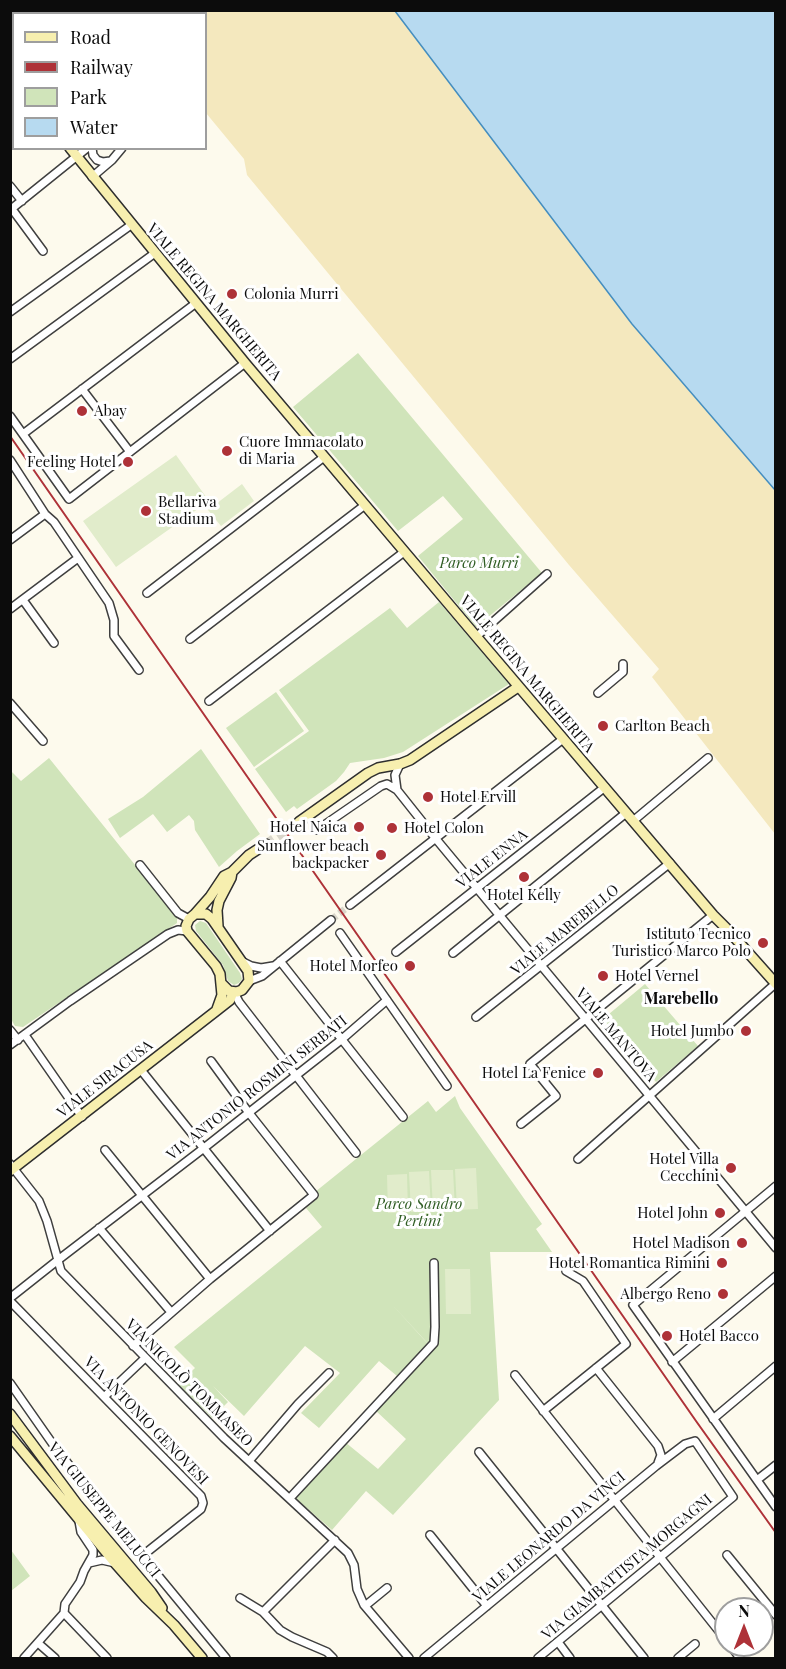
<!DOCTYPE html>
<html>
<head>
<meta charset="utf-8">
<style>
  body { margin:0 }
  #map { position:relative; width:786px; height:1669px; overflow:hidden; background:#fdfaed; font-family:"Playfair Display",serif }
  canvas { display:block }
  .frame { position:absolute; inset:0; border:12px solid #0c0c0c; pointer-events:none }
  .legend { position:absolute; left:12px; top:12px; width:195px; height:138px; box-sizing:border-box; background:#fff; border:2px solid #9e9e9e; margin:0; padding:8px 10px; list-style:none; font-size:18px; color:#0c0c0c }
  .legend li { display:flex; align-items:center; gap:12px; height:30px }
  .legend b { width:30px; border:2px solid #9e9e9e }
  .north { position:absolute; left:714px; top:1597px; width:60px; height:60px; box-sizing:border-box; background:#fff; border:2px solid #9e9e9e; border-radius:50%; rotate:0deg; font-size:16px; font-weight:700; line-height:24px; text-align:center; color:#0c0c0c }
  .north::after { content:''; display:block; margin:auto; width:21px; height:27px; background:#ae3238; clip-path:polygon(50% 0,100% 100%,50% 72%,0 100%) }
</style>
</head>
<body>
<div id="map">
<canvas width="786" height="1669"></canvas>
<div class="frame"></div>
<ul class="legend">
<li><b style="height:8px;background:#f7efaf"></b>Road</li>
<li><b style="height:8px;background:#ae3238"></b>Railway</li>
<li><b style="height:16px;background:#d0e4ba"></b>Park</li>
<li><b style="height:16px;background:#b7daf0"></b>Water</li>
</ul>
<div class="north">N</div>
</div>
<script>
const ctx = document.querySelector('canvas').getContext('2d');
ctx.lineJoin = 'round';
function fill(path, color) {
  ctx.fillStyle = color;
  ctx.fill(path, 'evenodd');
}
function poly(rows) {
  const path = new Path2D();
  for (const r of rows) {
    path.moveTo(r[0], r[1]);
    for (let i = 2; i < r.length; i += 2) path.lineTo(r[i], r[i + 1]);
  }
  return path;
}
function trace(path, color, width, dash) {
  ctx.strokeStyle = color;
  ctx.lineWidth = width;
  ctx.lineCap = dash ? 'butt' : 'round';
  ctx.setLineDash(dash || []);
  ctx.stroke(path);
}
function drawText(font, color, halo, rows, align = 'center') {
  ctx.font = font + ' "Playfair Display",serif';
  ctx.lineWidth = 6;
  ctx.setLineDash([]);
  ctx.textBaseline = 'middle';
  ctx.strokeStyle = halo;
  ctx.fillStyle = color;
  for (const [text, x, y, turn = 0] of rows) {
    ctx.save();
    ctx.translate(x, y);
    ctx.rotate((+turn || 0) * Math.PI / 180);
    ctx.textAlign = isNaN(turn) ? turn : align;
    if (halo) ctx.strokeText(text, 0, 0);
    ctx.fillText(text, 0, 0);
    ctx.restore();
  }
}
fill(poly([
  [358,353,542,573,476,627,418,556,463,519,443,496,398,531,293,407],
  [439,602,509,684,403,752,384,758,350,763,344,772,336,781,297,809,294,806,286,812,255,769,309,731,279,690,390,608,407,628],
  [276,692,304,731,254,767,226,728],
  [201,749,260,834,237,851,219,867,195,830,194,821,189,815,167,832,153,814,120,838,108,819,143,797],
  [49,758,177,917,177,923,23,1027,15,1026,11,1019,10,770,21,781],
  [200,921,206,923,240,973,242,979,239,983,234,985,228,981,223,965,196,931,195,925],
  [645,984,698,1046,656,1082,603,1019],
  [455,1096,460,1108,542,1224,536,1229,552,1252,490,1252,499,1400,393,1515,366,1491,332,1530,294,1497,345,1442,378,1469,406,1439,375,1410,432,1348,388,1300,428,1344,397,1376,379,1361,319,1428,301,1413,340,1373,305,1346,244,1416,213,1386,228,1402,212,1418,178,1384,195,1368,174,1347,322,1227,306,1208,319,1197,315,1192,428,1101,436,1112],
  [11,1550,30,1576,11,1591]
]), '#d0e4ba');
fill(poly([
  [111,11,395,11,632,324,775,490,775,834,652,677,659,669,569,565,247,175,244,159,206,113,206,14,113,14]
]), '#f4e8be');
fill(poly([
  [176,455,209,501,116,567,83,521],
  [242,484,254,501,221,526,208,510],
  [476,1168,478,1209,457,1210,455,1169],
  [453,1170,455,1210,433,1211,431,1170],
  [429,1171,431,1211,411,1212,409,1172],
  [407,1174,408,1212,388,1213,387,1175],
  [445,1269,470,1269,471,1314,446,1314]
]), '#e1eccb');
const water = poly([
  [395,11,775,11,775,490,632,324,395,11]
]);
fill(water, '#b7daf0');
trace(water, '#458ebf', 1.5);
trace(poly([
  [331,920,350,905]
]), '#d9d6cb', 7, [7, 3.5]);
trace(poly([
  [266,844,299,822]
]), '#d9d6cb', 9, [9, 4.5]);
const street = poly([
  [95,10,97,14],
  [92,148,93,155,97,160,103,162,110,161],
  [92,177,112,160,122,148],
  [10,186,22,201],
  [12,209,43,251],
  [10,210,87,148],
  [10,312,131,225],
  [10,359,155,253],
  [82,389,130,452],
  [10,416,69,499,245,363],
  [23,434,196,303],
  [10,460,45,514,54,522,109,603,114,620,114,636,139,670],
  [10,540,45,514],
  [147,593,324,457],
  [23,600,54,643],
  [10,609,78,558],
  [477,636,547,574],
  [190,639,365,505],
  [598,693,623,672,623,664],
  [209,701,404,552],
  [10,703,43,741],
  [400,764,395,775,397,790,436,839,776,1248],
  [633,821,708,758],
  [317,830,381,786,387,784,397,790],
  [140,865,178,913,189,919],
  [350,905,563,739],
  [340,933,447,1086],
  [396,952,605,787],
  [453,953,626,813],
  [280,961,403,1117],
  [243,962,251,966,261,968,273,966],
  [249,981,262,976,331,920],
  [234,992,239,1002,356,1153],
  [476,1017,670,863],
  [10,1030,18,1040],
  [25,1035,82,1117],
  [10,1045,70,1001,168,934,178,930,187,931],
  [141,1070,270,1231],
  [521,1124,556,1096,530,1064,713,915],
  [105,1150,210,1279],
  [578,1159,775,984],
  [10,1164,39,1201,47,1221,61,1271,224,1438,348,1553,354,1565,357,1589,364,1605,409,1658],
  [776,1186,633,1305,776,1507],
  [99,1228,171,1312],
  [10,1298,58,1260,204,1148,341,1040,387,1000],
  [10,1301,201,1496,203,1503,201,1509,142,1556],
  [133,1346,210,1279,314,1195,249,1113,211,1061],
  [672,1362,776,1276],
  [596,1368,658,1446,661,1455,658,1463],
  [515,1375,726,1640],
  [10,1383,52,1443,104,1510,226,1658],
  [104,1397,145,1358],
  [543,1411,626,1344,583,1281,566,1271],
  [713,1419,776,1366],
  [479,1452,644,1658],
  [249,1461,298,1404,329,1373],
  [757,1480,776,1465],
  [290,1498,434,1343,435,1327,434,1263],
  [430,1535,487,1606],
  [727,1555,776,1615],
  [89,1563,102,1560,115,1563],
  [240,1598,263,1612,280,1630,292,1637,327,1652,333,1658],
  [365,1606,387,1588],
  [263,1612,335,1540],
  [64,1613,107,1658],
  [558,1642,570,1658],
  [38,1643,55,1658],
  [730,1645,740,1658],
  [24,1658,64,1613,65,1604,80,1582,84,1571,93,1555,93,1550,81,1532,79,1521],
  [424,1658,656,1466,685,1444,695,1441,733,1497,538,1658],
  [678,1658,695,1644]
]);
const secondary = poly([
  [10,78,14,81],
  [70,148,245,363,469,628,713,915,728,930,776,984],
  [299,822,368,773,378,768,400,764,410,760,518,687],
  [195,914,210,897,224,876,232,872,249,855,266,844],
  [218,926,217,910,219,901,231,878,232,872],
  [217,1009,222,995,220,974,216,966,187,931,186,926,189,919,195,914,206,914,212,919,248,971,249,981,242,990,237,992,229,991,221,983],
  [10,1171,216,1011,230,1000,233,992],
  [10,1414,77,1504,151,1592,162,1608],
  [10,1436,115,1563,146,1598,174,1625,202,1658]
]);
trace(street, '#3f3f3f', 10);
trace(secondary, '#2e2e2e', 12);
trace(street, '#fff', 7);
trace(secondary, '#f7efaf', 9);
trace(poly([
  [10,436,696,1421,776,1533]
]), '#ae3238', 2);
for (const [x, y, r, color] of [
  [232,294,6,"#ae3238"],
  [82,411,6,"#ae3238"],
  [227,451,6,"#ae3238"],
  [128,462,6,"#ae3238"],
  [146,511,6,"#ae3238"],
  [603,726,6,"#ae3238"],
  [428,797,6,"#ae3238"],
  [359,827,6,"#ae3238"],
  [392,828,6,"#ae3238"],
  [381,855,6,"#ae3238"],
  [524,877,6,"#ae3238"],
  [763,943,6,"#ae3238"],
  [410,966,6,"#ae3238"],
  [603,976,6,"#ae3238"],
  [746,1031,6,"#ae3238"],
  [598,1073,6,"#ae3238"],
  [731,1168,6,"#ae3238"],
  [720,1213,6,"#ae3238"],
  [742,1243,6,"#ae3238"],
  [722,1263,6,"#ae3238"],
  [723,1294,6,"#ae3238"],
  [667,1336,6,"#ae3238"]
]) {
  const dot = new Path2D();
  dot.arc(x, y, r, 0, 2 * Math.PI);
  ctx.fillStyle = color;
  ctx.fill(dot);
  trace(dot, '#fff', 2);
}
drawText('15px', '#0c0c0c', '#fff', [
  ["Colonia Murri",244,294,"left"],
  ["Abay",94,411,"left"],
  ["Cuore Immacolato",239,442,"left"],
  ["di Maria",239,459,"left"],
  ["Feeling Hotel",116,462],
  ["Bellariva",158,502,"left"],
  ["Stadium",158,519,"left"],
  ["Carlton Beach",615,726,"left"],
  ["Hotel Ervill",440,797,"left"],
  ["Hotel Naica",347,827],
  ["Hotel Colon",404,828,"left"],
  ["Sunflower beach",369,846],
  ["backpacker",369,863],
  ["Hotel Kelly",524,895,"center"],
  ["Istituto Tecnico",751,934],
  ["Turistico Marco Polo",751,951],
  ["Hotel Morfeo",398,966],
  ["Hotel Vernel",615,976,"left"],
  ["Hotel Jumbo",734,1031],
  ["Hotel La Fenice",586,1073],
  ["Hotel Villa",719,1159],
  ["Cecchini",719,1176],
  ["Hotel John",708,1213],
  ["Hotel Madison",730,1243],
  ["Hotel Romantica Rimini",710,1263],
  ["Albergo Reno",711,1294],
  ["Hotel Bacco",679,1336,"left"]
], 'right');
drawText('15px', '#0c0c0c', '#fff', [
  ["VIALE REGINA MARGHERITA",214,302,50],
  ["VIALE REGINA MARGHERITA",527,674,50],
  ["VIALE ENNA",492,859,-38],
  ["VIALE MAREBELLO",565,930,-39],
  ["VIALE MANTOVA",616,1035,50],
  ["VIALE SIRACUSA",105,1079,-38],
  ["VIA ANTONIO ROSMINI SERBATI",257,1088,-38],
  ["VIA NICOLÒ TOMMASEO",189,1383,45],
  ["VIA ANTONIO GENOVESI",146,1421,46],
  ["VIA GIUSEPPE MELUCCI",104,1510,51],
  ["VIALE LEONARDO DA VINCI",549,1537,-40],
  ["VIA GIAMBATTISTA MORGAGNI",627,1567,-40]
]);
drawText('italic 15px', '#2f5d23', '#fff', [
  ["Parco Murri",479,563],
  ["Parco Sandro",419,1204],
  ["Pertini",419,1221]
]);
drawText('bold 16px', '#0c0c0c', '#fff', [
  ["Marebello",681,999]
]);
</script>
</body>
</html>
